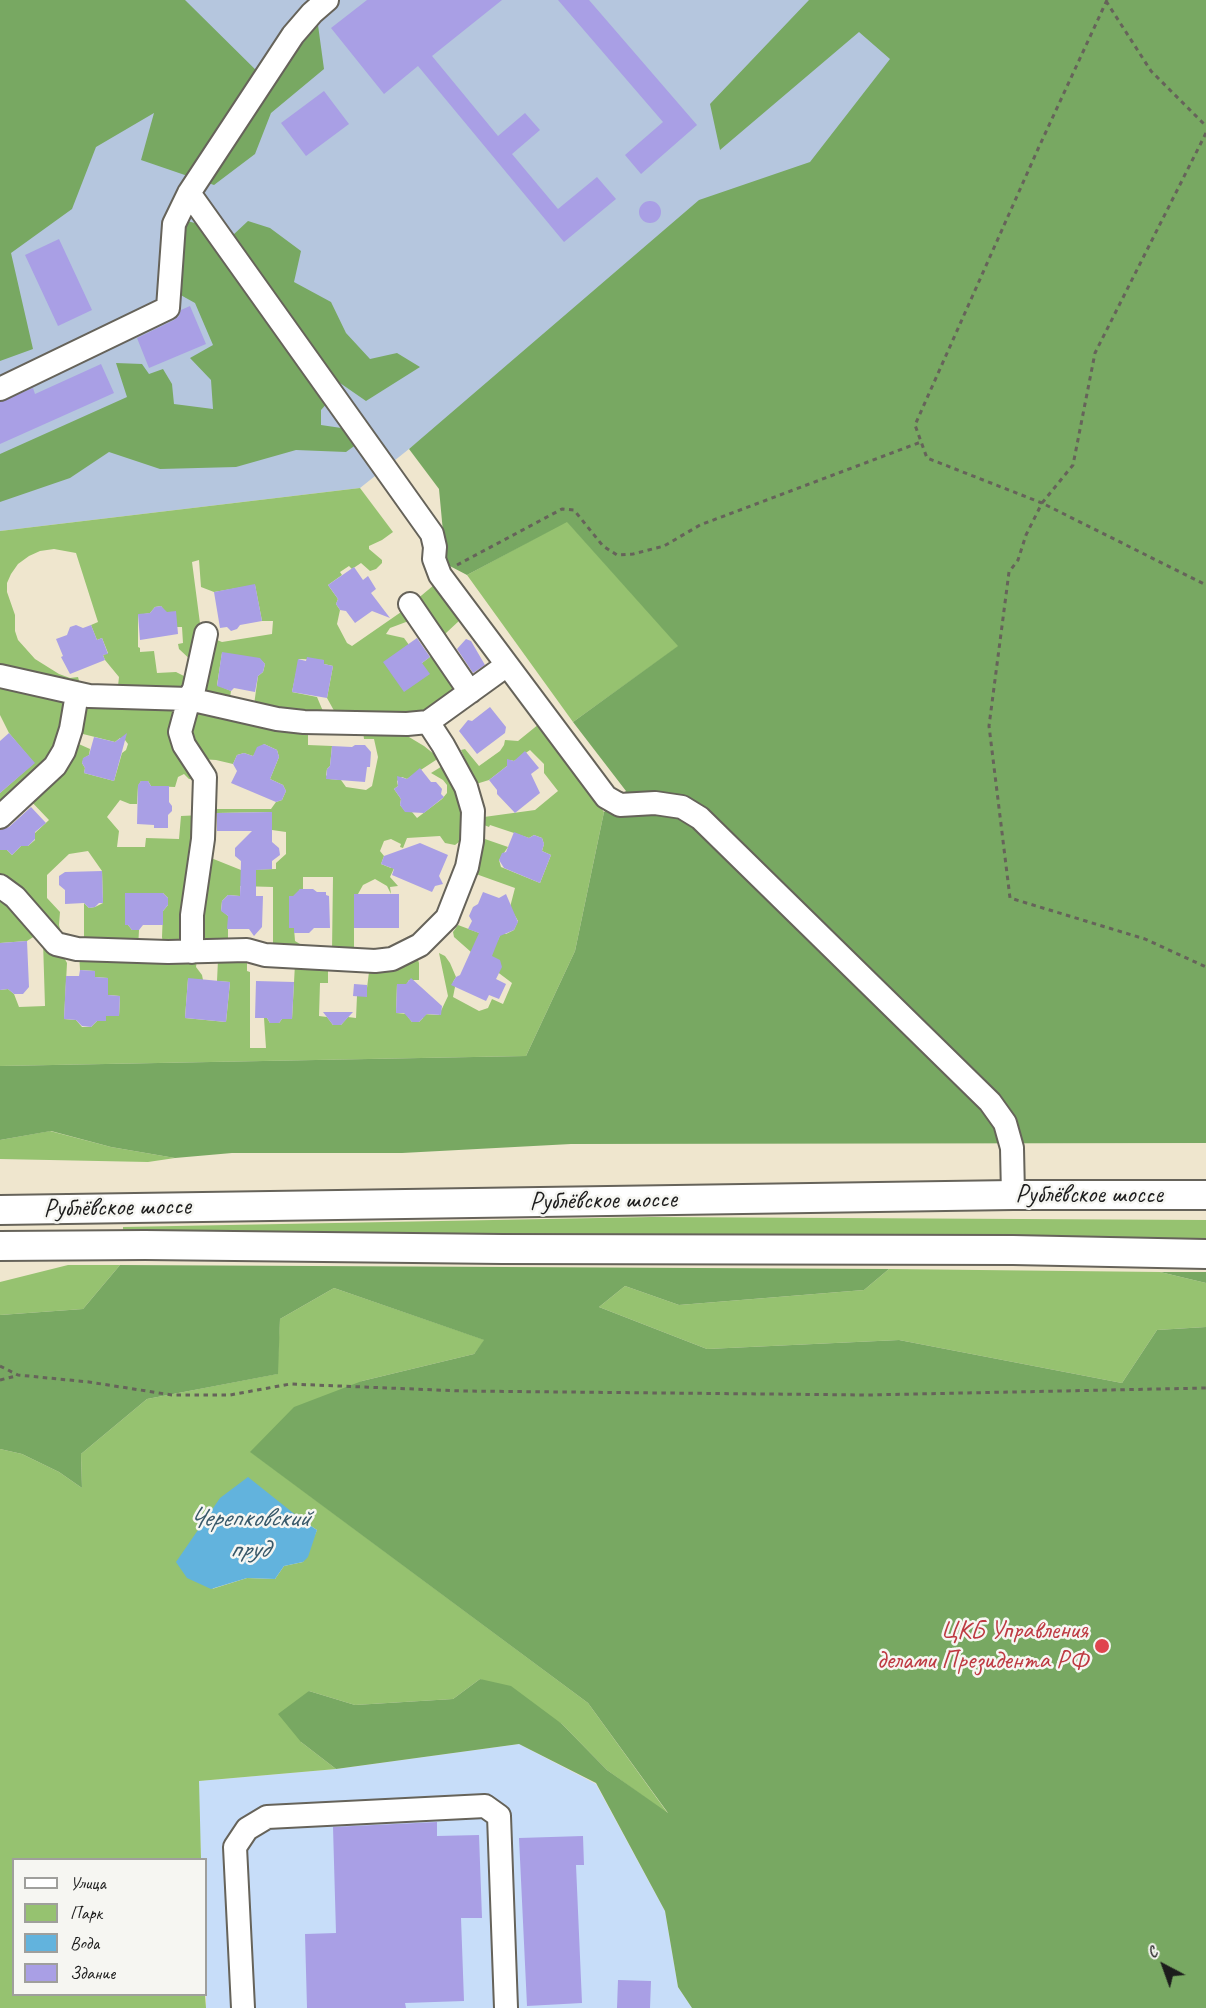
<!DOCTYPE html>
<html>
<head>
<meta charset="utf-8">
<style>
  body { margin:0 }
  #map { position:relative; width:1206px; height:2008px; overflow:hidden; background:#efe6ce; font-family:Caveat,sans-serif }
  canvas { display:block }
  .legend { position:absolute; left:12px; top:1858px; width:195px; height:138px; box-sizing:border-box; background:#f6f6f2; border:2px solid #9f9f9c; margin:0; padding:8px 10px; list-style:none; font-size:18px; color:#1c1c1c }
  .legend li { display:flex; align-items:center; gap:12px; height:30px }
  .legend b { width:30px; border:2px solid #9f9f9c }
  .north { position:absolute; left:1134px; top:1936px; width:60px; height:60px; -webkit-text-stroke:4px #f6f6f2; paint-order:stroke; rotate:319deg; font-size:16px; font-weight:700; line-height:24px; text-align:center; color:#1c1c1c }
  .north::after { content:''; display:block; margin:auto; width:21px; height:27px; background:#1c1c1c; clip-path:polygon(50% 0,100% 100%,50% 72%,0 100%) }
</style>
</head>
<body>
<div id="map">
<canvas width="1206" height="2008"></canvas>
<ul class="legend">
<li><b style="height:8px;background:#fff"></b>Улица</li>
<li><b style="height:16px;background:#96c270"></b>Парк</li>
<li><b style="height:16px;background:#62b3dd"></b>Вода</li>
<li><b style="height:16px;background:#a99fe5"></b>Здание</li>
</ul>
<div class="north">С</div>
</div>
<script>
const ctx = document.querySelector('canvas').getContext('2d');
ctx.lineJoin = 'round';
function fill(path, color) {
  ctx.fillStyle = color;
  ctx.fill(path, 'evenodd');
}
function poly(rows) {
  const path = new Path2D();
  for (const r of rows) {
    if (r.length === 3) {
      path.moveTo(r[0] + r[2], r[1]);
      path.arc(r[0], r[1], r[2], 0, 2 * Math.PI);
      continue;
    }
    path.moveTo(r[0], r[1]);
    for (let i = 2; i < r.length; i += 2) path.lineTo(r[i], r[i + 1]);
  }
  return path;
}
function trace(path, color, width, dash) {
  ctx.strokeStyle = color;
  ctx.lineWidth = width;
  ctx.lineCap = dash ? 'butt' : 'round';
  ctx.setLineDash(dash || []);
  ctx.stroke(path);
}
function drawText(font, color, halo, rows, align = 'center') {
  ctx.font = font + ' Caveat,sans-serif';
  ctx.lineWidth = 5;
  ctx.setLineDash([]);
  ctx.textBaseline = 'middle';
  ctx.strokeStyle = halo;
  ctx.fillStyle = color;
  for (const [text, x, y, turn = 0] of rows) {
    ctx.save();
    ctx.translate(x, y);
    ctx.rotate((+turn || 0) * Math.PI / 180);
    ctx.textAlign = isNaN(turn) ? turn : align;
    if (halo) ctx.strokeText(text, 0, 0);
    ctx.fillText(text, 0, 0);
    ctx.restore();
  }
}
fill(poly([
  [519,1744,596,1784,665,1911,678,1987,692,2008,206,2008,206,1860,201,1859,198,1781,336,1769]
]), '#c7ddf9');
fill(poly([
  [54,0,946,0,821,174,708,211,360,488,0,531,0,89]
]), '#b5c6de');
fill(poly([
  [360,488,393,532,382,540,369,546,369,549,382,560,382,563,376,569,370,571,361,563,352,569,349,566,340,572,342,575,328,585,338,599,336,604,340,610,337,624,347,643,352,646,404,610,434,585,460,620,446,633,447,640,413,623,406,622,390,628,386,634,404,638,422,663,435,653,456,683,454,691,432,708,411,716,337,716,327,698,333,666,324,664,324,660,299,659,292,692,317,697,325,716,254,705,258,676,263,672,265,664,260,659,222,653,217,685,231,691,230,698,202,690,212,638,222,642,272,634,273,621,262,621,255,585,214,592,201,587,199,560,192,562,201,631,194,663,179,649,178,644,183,643,182,627,177,627,161,606,155,607,150,613,138,615,138,647,140,648,140,652,154,651,157,673,176,672,190,679,188,690,118,686,119,677,105,660,103,655,108,653,102,638,97,640,91,625,98,622,76,553,54,549,40,551,29,556,18,564,11,574,7,583,7,592,15,615,15,631,18,640,35,659,59,674,70,678,78,677,80,684,0,666,0,531],
  [567,521,679,646,573,722,467,575],
  [0,684,10,686,71,705,63,744,0,814,0,793,34,763,9,733,0,715],
  [85,705,169,707,177,718,200,780,189,779,184,774,178,777,175,787,151,786,148,781,141,781,138,786,137,804,130,804,120,800,107,817,119,831,117,847,145,847,146,838,179,839,181,816,202,815,183,938,178,946,163,944,162,937,163,911,168,905,168,898,163,893,125,894,125,925,128,925,132,930,139,930,138,948,84,940,84,903,89,908,95,907,103,903,102,871,88,851,69,854,47,875,47,898,60,912,59,925,64,943,0,878,0,849,7,850,12,855,21,846,28,846,35,840,35,833,49,820,27,797,72,741,90,749,89,755,84,758,82,763,85,768,84,773,114,781,122,753,126,750,128,744,125,740,120,738,115,742,79,733],
  [195,707,308,733,308,745,332,746,330,766,327,769,326,775,329,779,341,780,346,787,366,790,372,786,378,757,374,739,364,739,363,731,387,731,409,737,424,746,439,758,407,779,402,777,397,781,398,786,394,789,401,799,400,805,405,811,412,812,417,818,442,799,447,793,447,785,443,780,431,773,444,765,457,792,462,811,463,839,455,845,445,843,440,836,407,838,403,848,400,847,401,844,391,839,384,841,380,851,384,856,381,864,391,868,392,865,395,866,390,877,398,886,390,887,391,894,387,886,375,879,363,885,358,894,354,894,354,953,332,951,333,877,303,877,303,889,300,889,297,896,289,896,289,928,294,928,295,941,300,944,300,949,273,947,273,887,240,886,240,896,228,895,222,901,221,910,228,916,228,944,202,940,206,856,241,870,276,869,276,863,286,854,286,832,272,830,271,812,216,813,216,831,209,830,211,809,271,809,276,802,282,800,286,791,283,785,270,779,279,757,277,750,264,744,253,756,244,753,237,755,233,764,216,760,200,759,192,747,188,722],
  [539,724,604,812,575,951,526,1056,0,1066,0,990,8,989,14,994,19,1007,45,1006,43,941,60,950,67,963,64,1019,76,1020,82,1027,91,1027,97,1021,106,1021,106,1015,119,1016,120,996,108,995,108,978,95,977,95,971,80,970,79,952,197,960,196,967,202,975,203,980,188,979,185,1018,226,1022,230,982,217,981,218,960,247,960,247,971,250,972,250,1048,266,1048,264,1018,267,1018,270,1023,279,1023,282,1019,292,1019,295,964,328,966,328,983,320,983,319,1016,327,1017,333,1025,341,1025,348,1017,356,1018,357,996,366,996,369,972,375,968,417,957,419,963,419,980,409,980,407,984,397,984,396,1013,408,1014,408,1017,412,1022,419,1022,423,1018,423,1014,439,1015,448,996,439,953,445,956,450,963,456,977,453,982,455,987,453,997,479,1011,488,1008,492,999,503,1004,512,983,471,952,454,937,453,932,458,925,498,940,501,933,506,934,514,930,518,921,514,914,509,911,515,888,476,874,482,838,508,847,499,860,501,867,540,883,551,855,542,851,544,844,542,838,534,835,529,838,490,825,489,827,484,825,484,817,535,810,558,791,544,773,544,764,530,750,514,761,510,760,507,766,489,780,476,784,461,750,465,749,479,766,500,751,504,745,505,740,518,741],
  [0,891,38,934,27,941,0,943],
  [50,1131,111,1147,175,1158,148,1162,0,1159,0,1140],
  [652,1217,1206,1220,1206,1242,123,1230,123,1227],
  [68,1265,120,1265,83,1309,0,1315,0,1282],
  [889,1269,1160,1272,1206,1283,1206,1327,1157,1330,1122,1383,899,1340,707,1349,599,1307,625,1286,679,1305,864,1290],
  [334,1288,485,1340,474,1354,362,1381,251,1452,588,1703,669,1815,607,1770,562,1724,480,1679,453,1699,355,1705,309,1691,301,1742,336,1769,199,1781,201,1859,14,1860,14,1994,205,1995,206,2008,0,2008,0,1449,22,1454,59,1472,82,1488,81,1454,147,1399,277,1374,280,1319],
  [302,1520,317,1530,303,1562,284,1566,275,1579,247,1578,212,1589]
]), '#96c270');
fill(poly([
  [0,0,185,0,269,83,318,25,324,69,271,113,255,154,214,185,141,160,154,113,96,147,72,209,11,253,33,349,0,361],
  [809,0,1206,0,1206,1143,571,1144,402,1153,232,1153,175,1158,111,1147,51,1131,0,1140,0,1066,526,1056,575,951,604,812,626,791,573,722,678,646,567,522,467,575,446,564,439,489,409,449,699,200,810,162,890,59,859,32,720,150,710,104],
  [187,221,199,224,329,401,321,410,321,425,348,429,357,444,346,452,296,450,236,467,160,469,109,452,70,478,0,502,0,454,127,397,116,363,142,364,149,374,163,369,172,384,174,404,213,409,211,380,190,358,213,345,195,303,177,293,179,229],
  [248,221,270,228,301,251,294,282,331,302,346,333,370,359,397,353,420,367,366,401,327,374,233,235],
  [120,1265,889,1269,864,1290,679,1305,625,1286,599,1307,707,1349,899,1340,1122,1383,1157,1330,1206,1327,1206,2008,692,2008,678,1987,665,1911,596,1783,519,1744,336,1769,301,1742,278,1714,309,1691,355,1705,453,1699,480,1679,511,1686,562,1724,607,1770,668,1813,588,1703,250,1452,294,1407,362,1381,474,1354,484,1340,334,1288,280,1319,278,1374,147,1399,81,1454,82,1488,59,1472,22,1454,0,1449,0,1315,83,1309],
  [1160,1272,1206,1272,1206,1283]
]), '#78a862');
fill(poly([
  [248,1477,302,1520,317,1530,308,1557,303,1562,284,1566,275,1579,247,1578,211,1589,187,1578,176,1562,220,1498]
]), '#62b3dd');
fill(poly([
  [367,0,502,0,432,56,498,136,525,113,540,130,512,154,558,209,597,177,616,199,564,242,418,66,384,94,331,28],
  [558,0,589,0,697,125,641,174,625,155,663,122],
  [324,91,349,124,306,156,281,123],
  [650,212,11],
  [59,239,92,310,58,326,25,255],
  [190,306,206,344,149,368,137,338,174,320,179,316,181,310],
  [101,364,114,393,0,444,0,402,33,388,35,394],
  [354,567,363,580,368,576,376,589,371,593,390,618,372,611,355,623,346,611,340,610,336,604,338,599,328,585],
  [255,584,262,621,240,625,237,629,231,631,227,627,220,628,214,592],
  [161,606,167,612,176,611,178,634,140,640,138,614,150,613,155,607],
  [76,625,83,628,91,625,97,640,102,638,108,654,103,655,105,660,70,674,61,657,63,656,56,639,67,635,70,627],
  [417,638,430,657,422,663,430,674,404,692,383,662],
  [466,639,471,641,485,665,473,673,457,649],
  [222,652,260,658,265,664,263,672,258,676,255,692,234,688,231,691,217,686],
  [307,657,324,660,324,664,333,666,327,698,292,692,298,659,306,661],
  [490,707,506,727,505,733,477,754,459,731,468,720,472,721],
  [9,733,35,763,0,793,0,741],
  [127,733,114,781,84,773,85,768,82,763,83,758,89,755,94,737,115,742],
  [264,744,277,750,279,757,270,779,283,785,286,791,282,800,276,802,231,783,237,771,233,764,237,755,244,753,253,756,257,747],
  [355,745,365,745,371,752,370,767,367,767,365,782,326,779,327,769,330,766,332,746,352,747],
  [525,751,539,768,531,774,540,793,515,813,497,794,497,790,489,780,507,766,507,759,514,761],
  [420,768,431,782,436,782,442,789,441,794,444,797,424,813,405,812,400,805,401,799,394,789,398,786,397,776,407,779],
  [141,781,148,781,151,786,169,786,169,802,172,806,172,811,168,815,168,828,154,828,154,825,137,824,138,785],
  [31,807,46,823,35,832,35,839,28,846,21,846,12,855,7,850,0,850,0,830,9,827],
  [272,812,272,842,279,848,280,855,272,861,272,869,256,870,256,896,263,896,262,927,254,936,249,929,227,929,228,916,221,911,222,901,228,895,240,896,241,861,235,856,235,848,252,831,217,831,217,813],
  [514,832,529,838,534,835,542,838,544,844,542,851,551,855,540,883,504,868,499,860,502,853,506,852],
  [420,843,448,855,439,876,443,884,435,886,432,892,392,875,394,869,381,864,384,856],
  [102,871,103,903,99,903,95,907,89,908,84,903,65,904,65,890,59,885,59,876,65,872],
  [300,889,313,889,317,892,326,892,326,895,329,896,330,928,314,928,309,933,294,933,294,928,289,928,289,896,293,896],
  [483,892,499,898,506,894,518,922,514,930,500,936,492,956,500,960,502,967,496,979,506,984,499,999,489,995,486,1001,451,985,456,977,460,975,479,933,468,929,472,921,469,916,473,907,478,904],
  [125,893,163,893,168,898,168,905,163,911,163,925,143,925,139,930,132,930,128,925,125,925],
  [354,894,399,894,399,928,354,928],
  [27,941,29,987,23,994,14,994,8,989,0,990,0,943],
  [80,970,95,971,95,977,108,978,108,995,120,996,119,1016,106,1016,106,1021,97,1021,91,1027,82,1026,76,1020,64,1019,66,976,79,976],
  [188,978,230,982,226,1022,185,1018],
  [411,978,442,1006,441,1015,427,1014,419,1022,412,1022,404,1013,396,1013,397,984,406,984],
  [256,981,294,982,292,1019,282,1019,279,1023,270,1023,267,1018,255,1018],
  [354,984,367,985,367,997,353,996],
  [323,1012,353,1012,341,1025,333,1025],
  [437,1822,437,1836,479,1835,482,1918,461,1918,464,2001,405,2003,406,2008,307,2008,305,1934,336,1933,333,1827],
  [583,1836,584,1865,576,1865,582,2003,527,2006,519,1838],
  [618,1980,651,1981,650,2008,617,2008]
]), '#a99fe5');
const minor = poly([
  [189,193,432,534,435,547,434,559,440,575,606,797,620,805,655,803,682,807,700,818,990,1102,1005,1123,1012,1148,1013,1195],
  [0,389,168,308,174,224,189,193,293,35,312,13,327,0],
  [410,604,470,692],
  [0,676,89,696,189,699,277,719,304,722,407,724,428,722,507,665],
  [0,817,55,766,64,751,71,729,77,694],
  [0,886,15,897,56,944,77,949,168,952,247,950,265,955,375,961,392,959,420,945,447,918,467,867,472,841,473,811,466,787,443,745,428,722],
  [192,952,192,915,203,839,205,777,184,745,180,732,189,699,194,689,206,634],
  [243,2008,235,1847,247,1829,267,1817,485,1806,499,1816,506,2008]
]);
const major = poly([
  [0,1210,1013,1195,1206,1195],
  [0,1246,145,1245,502,1249,1013,1250,1206,1254]
]);
trace(minor, '#66635a', 26);
trace(major, '#66635a', 32);
trace(poly([
  [1107,0,1038,149,915,425,927,458,1042,503,1026,535,1018,560,1009,572,989,726,1010,898,1145,939,1206,967],
  [1106,1,1151,71,1206,126],
  [1206,133,1095,353,1073,465,1042,503,1206,585],
  [457,565,562,509,574,510,603,546,617,555,633,554,664,546,700,525,921,442],
  [0,1366,18,1375,89,1382,172,1395,230,1395,290,1384,462,1391,867,1395,1206,1388],
  [0,1380,16,1376]
]), '#66635a', 3, [4.5, 4.5]);
trace(minor, '#fff', 22);
trace(major, '#fff', 28);
for (const [x, y, r, color] of [
  [1102,1646,8,"#e0444e"]
]) {
  const dot = new Path2D();
  dot.arc(x, y, r, 0, 2 * Math.PI);
  ctx.fillStyle = color;
  ctx.fill(dot);
  trace(dot, '#f6f6f2', 2);
}
drawText('26px', '#1c1c1c', '#f6f6f2', [
  ["Рублёвское шоссе",1089,1195],
  ["Рублёвское шоссе",603,1201,-1],
  ["Рублёвское шоссе",117,1208,-1]
]);
drawText('26px', '#be3a42', '#f6f6f2', [
  ["ЦКБ Управления",1088,1631],
  ["делами Президента РФ",1088,1661]
], 'right');
drawText('italic 27px', '#385869', '#f6f6f2', [
  ["Черепковский",249,1519],
  ["пруд",249,1550]
]);
</script>
</body>
</html>
